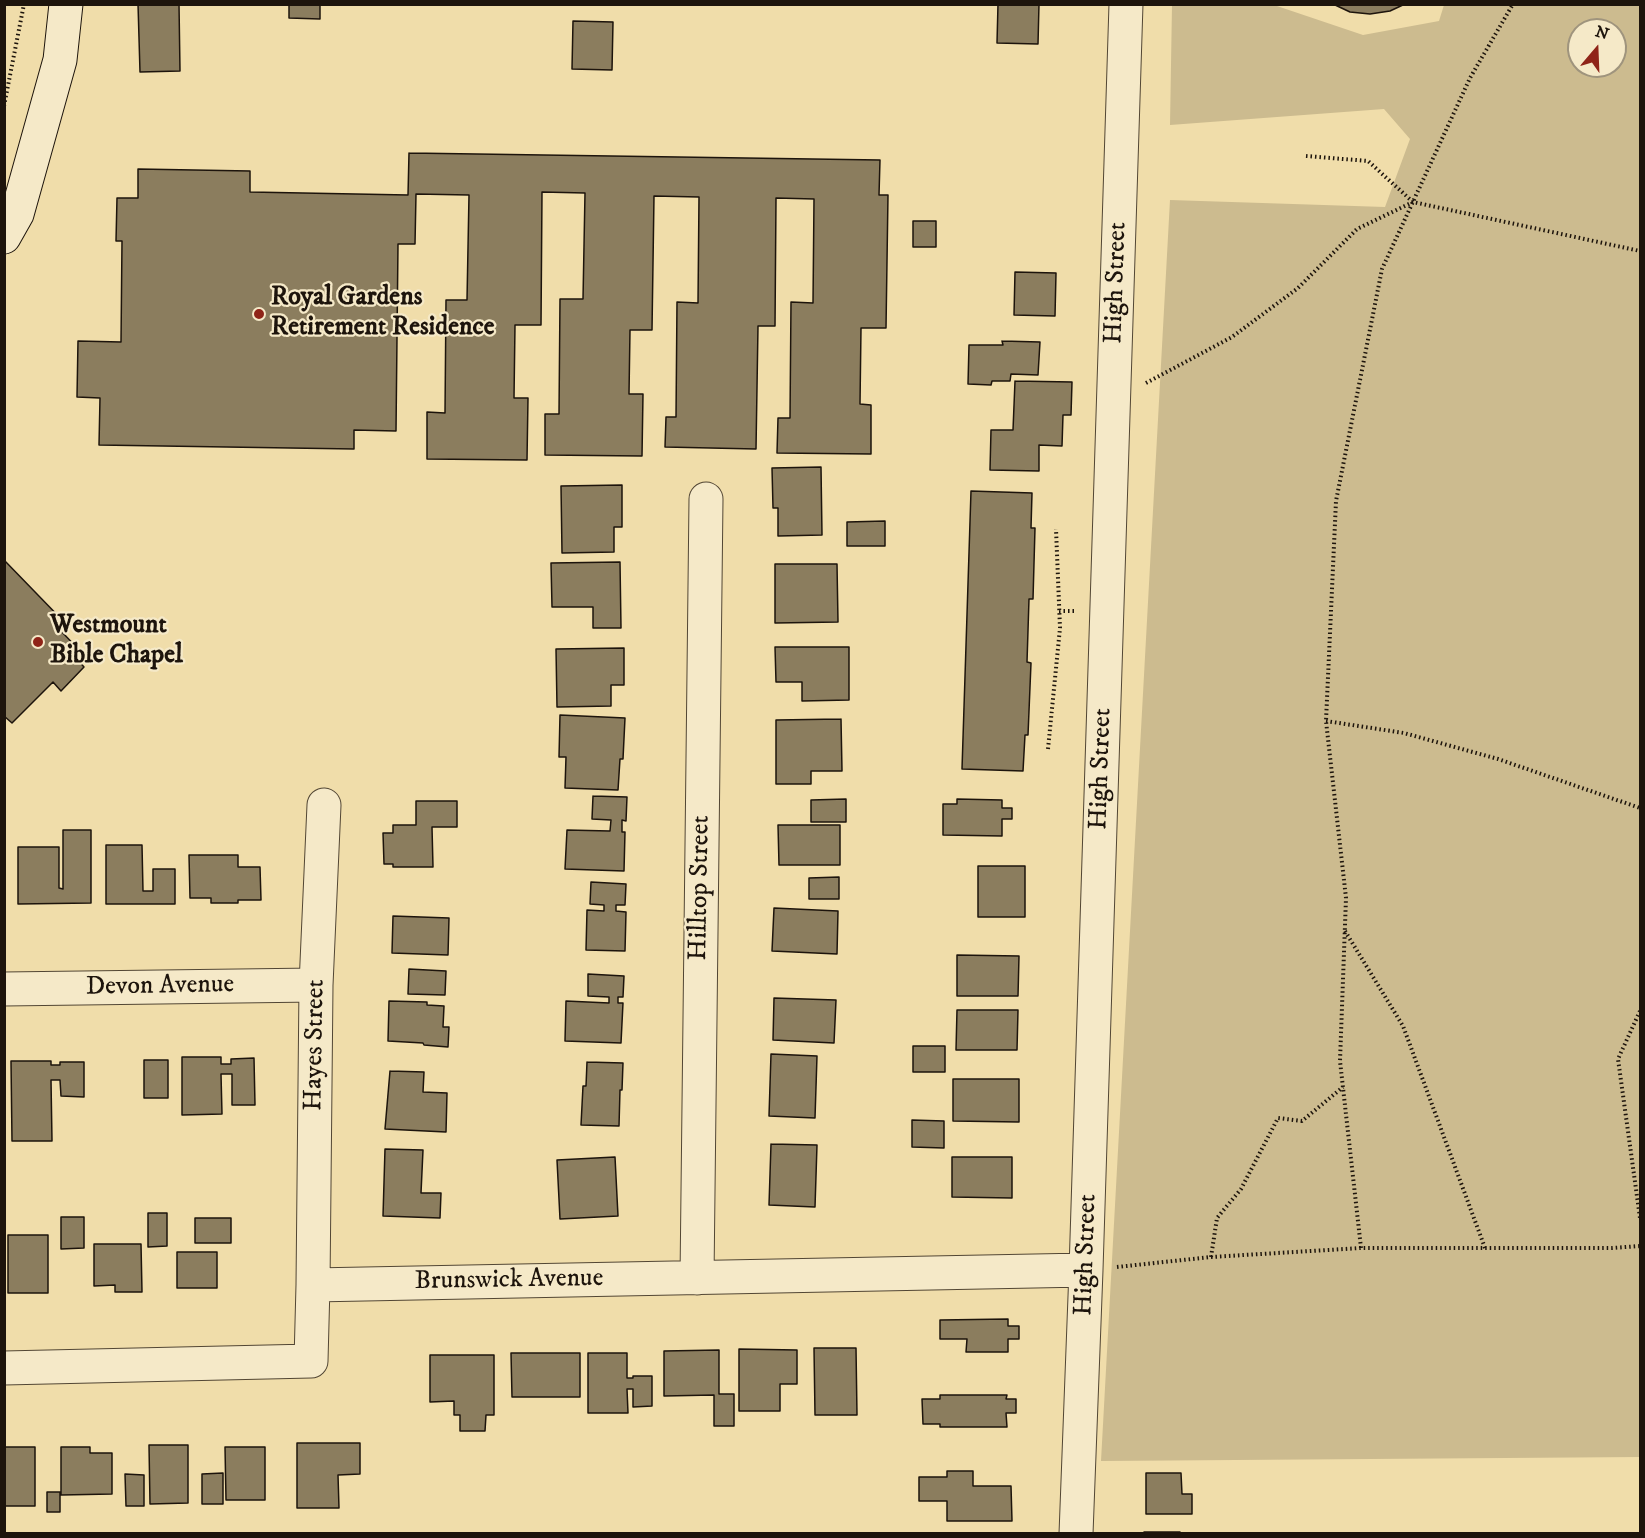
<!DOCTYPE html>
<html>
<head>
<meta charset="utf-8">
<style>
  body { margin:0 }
  #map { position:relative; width:1645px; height:1538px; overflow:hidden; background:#f0ddaa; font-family:"IM FELL DW Pica",serif }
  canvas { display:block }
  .frame { position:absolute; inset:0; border:6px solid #1d140c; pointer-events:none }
  .north { position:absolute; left:1567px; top:18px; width:60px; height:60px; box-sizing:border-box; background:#f5e9c8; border:2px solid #9f947d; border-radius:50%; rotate:19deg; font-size:16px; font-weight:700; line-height:24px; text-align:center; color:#1d140c }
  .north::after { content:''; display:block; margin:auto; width:21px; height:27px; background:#8f2418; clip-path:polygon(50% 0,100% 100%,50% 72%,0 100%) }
</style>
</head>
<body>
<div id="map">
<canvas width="1645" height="1538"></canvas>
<div class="frame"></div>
<div class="north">N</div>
</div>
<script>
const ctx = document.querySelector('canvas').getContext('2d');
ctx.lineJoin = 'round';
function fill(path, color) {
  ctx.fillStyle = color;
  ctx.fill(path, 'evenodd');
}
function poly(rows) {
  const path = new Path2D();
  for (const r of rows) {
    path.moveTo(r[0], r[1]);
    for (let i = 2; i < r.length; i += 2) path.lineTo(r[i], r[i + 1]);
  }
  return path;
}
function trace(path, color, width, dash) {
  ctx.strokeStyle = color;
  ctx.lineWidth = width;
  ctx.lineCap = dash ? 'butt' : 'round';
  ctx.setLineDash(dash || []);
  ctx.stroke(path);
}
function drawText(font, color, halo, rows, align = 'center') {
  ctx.font = font + ' "IM FELL DW Pica",serif';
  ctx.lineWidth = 4.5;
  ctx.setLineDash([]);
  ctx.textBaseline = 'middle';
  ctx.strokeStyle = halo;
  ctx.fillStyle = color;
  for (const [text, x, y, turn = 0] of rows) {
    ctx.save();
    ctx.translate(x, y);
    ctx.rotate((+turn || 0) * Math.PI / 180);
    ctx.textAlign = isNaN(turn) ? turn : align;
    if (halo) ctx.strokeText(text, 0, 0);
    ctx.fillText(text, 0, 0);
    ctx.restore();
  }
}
fill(poly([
  [1172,5,1274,5,1363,35,1439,21,1444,5,1640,5,1640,1457,1101,1461,1170,200,1385,207,1410,139,1384,109,1170,125],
  [1579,30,1615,30,1615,66,1579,66]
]), '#ccbb8f');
const building = poly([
  [138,4,179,4,180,71,140,72,138,4],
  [289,4,320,4,320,19,289,18,289,4],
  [998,4,1039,4,1038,44,997,43,998,4],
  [1333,4,1405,4,1390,11,1370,14,1350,12,1333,4],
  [573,21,613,22,612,70,572,69,573,21],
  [409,153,880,160,879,195,888,195,886,328,861,328,860,404,871,405,871,454,777,453,778,418,790,418,791,302,813,303,814,199,776,198,775,326,758,326,756,449,665,447,666,417,676,417,677,302,698,303,699,197,654,196,652,330,630,330,629,394,643,394,642,456,545,455,545,414,559,414,560,299,583,299,585,193,542,192,541,325,515,325,514,398,528,398,527,460,427,459,427,412,445,413,446,300,467,300,469,195,416,194,415,244,398,244,396,431,354,430,354,449,99,445,100,398,77,397,78,341,121,342,122,241,116,241,117,198,138,198,138,169,250,171,250,192,408,195,409,153],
  [913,221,936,221,936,247,913,247,913,221],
  [1015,272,1056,273,1055,316,1014,315,1015,272],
  [1002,341,1040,342,1038,375,1011,374,1010,381,992,381,991,385,968,384,969,345,1003,345,1002,341],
  [1015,381,1072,382,1071,415,1063,415,1062,446,1039,445,1039,471,990,470,991,430,1013,430,1015,381],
  [821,467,822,535,778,536,778,508,773,508,772,468,821,467],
  [622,485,622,527,614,527,614,552,562,553,561,486,622,485],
  [971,491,1032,493,1031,528,1035,528,1033,599,1029,599,1027,662,1031,663,1028,735,1025,735,1023,771,962,769,971,491],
  [885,521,885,546,847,546,847,522,885,521],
  [4,560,68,626,61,631,82,653,76,658,84,667,61,691,53,682,12,723,4,716,4,560],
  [620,562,621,628,593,628,593,607,552,607,551,563,620,562],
  [775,564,837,564,838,622,775,623,775,564],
  [775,647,849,647,849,700,802,701,802,682,776,682,775,647],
  [624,648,624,685,611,685,611,706,557,707,556,649,624,648],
  [560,715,625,718,623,759,620,759,618,790,565,788,566,757,559,757,560,715],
  [841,719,842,771,811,771,811,784,776,784,776,720,841,719],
  [593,796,627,797,626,821,622,820,622,832,625,832,624,871,565,869,567,830,610,831,611,820,592,819,593,796],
  [846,799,846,822,811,822,811,800,846,799],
  [957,799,1002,800,1002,808,1012,808,1012,819,1002,819,1002,836,943,835,943,804,957,804,957,799],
  [416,801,457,801,457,827,432,827,433,867,393,867,393,864,384,864,383,833,393,833,393,825,416,825,416,801],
  [778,825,840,825,840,865,779,865,778,825],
  [63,830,91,830,91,903,18,904,18,847,59,847,59,888,63,889,63,830],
  [106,845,142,845,143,891,153,891,153,869,175,869,175,904,106,904,106,845],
  [189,855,238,855,238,867,260,867,261,900,238,900,238,903,211,903,211,898,190,898,189,855],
  [978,866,1025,866,1025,917,978,917,978,866],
  [839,877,839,899,809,899,809,878,839,877],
  [591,882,626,884,625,905,616,905,616,911,626,912,625,951,586,950,587,910,604,911,604,905,590,904,591,882],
  [774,908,838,911,837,954,772,951,774,908],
  [393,916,449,918,448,955,392,953,393,916],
  [957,955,1019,956,1018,996,957,996,957,955],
  [409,969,446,971,445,995,408,994,409,969],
  [588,974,624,976,623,997,618,997,618,1003,623,1003,621,1043,565,1041,566,1001,609,1003,609,997,588,996,588,974],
  [774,998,836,1000,834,1043,773,1040,774,998],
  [389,1001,427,1002,427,1005,444,1006,443,1027,449,1027,448,1047,424,1045,423,1043,388,1041,389,1001],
  [957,1010,1018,1010,1017,1050,956,1050,957,1010],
  [913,1046,945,1046,945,1072,913,1072,913,1046],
  [771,1054,817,1056,815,1118,769,1116,771,1054],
  [182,1057,221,1057,221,1064,231,1064,231,1059,254,1058,255,1105,232,1105,232,1074,221,1074,222,1114,182,1115,182,1057],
  [144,1060,168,1060,168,1098,144,1098,144,1060],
  [11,1061,51,1061,51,1065,60,1065,60,1062,84,1062,84,1097,61,1096,60,1080,51,1080,52,1141,12,1141,11,1061],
  [587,1062,623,1063,622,1090,620,1090,619,1126,581,1125,583,1086,586,1086,587,1062],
  [390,1071,424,1072,423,1092,447,1093,446,1132,385,1129,390,1071],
  [953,1079,1019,1079,1019,1122,953,1121,953,1079],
  [912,1120,944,1121,944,1148,912,1147,912,1120],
  [771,1144,817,1145,815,1207,769,1205,771,1144],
  [385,1149,423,1150,421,1193,441,1193,440,1218,383,1216,385,1149],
  [615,1157,618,1216,560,1219,557,1160,615,1157],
  [952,1157,1012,1157,1012,1198,952,1197,952,1157],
  [148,1213,167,1213,167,1246,148,1247,148,1213],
  [61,1217,84,1217,84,1248,61,1249,61,1217],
  [195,1218,231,1218,231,1243,195,1243,195,1218],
  [8,1235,48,1235,48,1293,8,1293,8,1235],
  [94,1244,141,1244,142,1292,115,1292,115,1285,94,1286,94,1244],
  [177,1252,217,1252,217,1288,177,1288,177,1252],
  [1008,1319,1008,1326,1019,1326,1019,1339,1008,1339,1008,1352,966,1352,967,1339,940,1339,940,1320,1008,1319],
  [814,1348,856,1348,857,1415,815,1415,814,1348],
  [739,1349,797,1350,797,1384,780,1384,780,1411,739,1411,739,1349],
  [719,1350,719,1394,734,1394,734,1426,714,1426,714,1395,664,1396,664,1351,719,1350],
  [511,1353,580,1353,580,1397,512,1397,511,1353],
  [588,1353,627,1353,627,1378,633,1378,633,1376,652,1376,652,1406,633,1407,633,1389,627,1389,628,1413,588,1413,588,1353],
  [430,1355,494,1355,494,1415,486,1415,485,1431,460,1431,460,1415,454,1415,454,1401,430,1402,430,1355],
  [940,1395,1007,1395,1006,1399,1016,1399,1016,1413,1006,1413,1007,1427,940,1427,940,1424,923,1424,922,1399,940,1399,940,1395],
  [297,1443,360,1443,360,1474,338,1475,339,1508,297,1508,297,1443],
  [149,1445,188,1445,188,1503,150,1504,149,1445],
  [4,1447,35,1447,35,1506,4,1506,4,1447],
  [61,1447,90,1447,90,1453,112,1453,112,1494,61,1495,61,1447],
  [225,1447,265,1447,265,1500,226,1500,225,1447],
  [947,1471,973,1471,973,1486,1011,1486,1012,1521,947,1521,947,1501,919,1501,919,1477,947,1477,947,1471],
  [223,1473,223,1504,202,1504,202,1474,223,1473],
  [1146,1473,1181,1473,1182,1494,1192,1494,1192,1514,1146,1514,1146,1473],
  [125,1474,144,1475,144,1506,126,1506,125,1474],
  [47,1492,60,1492,60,1512,47,1512,47,1492],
  [1144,1532,1180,1532,1180,1534,1144,1534,1144,1532]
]);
fill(building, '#8b7d5e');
trace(building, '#1d140c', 1.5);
const street = poly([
  [4,989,316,985],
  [697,1278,706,499],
  [313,1285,316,985,324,805],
  [4,1368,311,1361,313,1285,1086,1270],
  [1076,1534,1086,1270,1126,4]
]);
const secondary = poly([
  [4,237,17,214,60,60,66,4]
]);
trace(street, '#524634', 35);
trace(secondary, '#1d140c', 35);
trace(poly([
  [4,106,24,4],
  [1306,156,1368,161,1413,202,1640,251],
  [1146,383,1232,337,1298,288,1357,229,1413,202],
  [1059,611,1076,611],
  [1326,721,1404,733,1498,759,1640,808],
  [1048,749,1060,628,1056,529],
  [1345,931,1403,1026,1485,1248],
  [1640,1011,1618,1059,1640,1218],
  [1361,1248,1340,1061,1346,898,1326,721,1336,501,1382,269,1470,78,1513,4],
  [1211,1257,1217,1218,1241,1189,1278,1118,1302,1121,1343,1087],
  [1117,1267,1211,1257,1361,1248,1612,1248,1640,1246]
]), '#1d140c', 4, [1.5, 3]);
trace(street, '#f5e9c8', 33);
trace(secondary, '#f5e9c8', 33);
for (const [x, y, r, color] of [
  [259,314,6,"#8f2418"],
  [38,642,6,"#8f2418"]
]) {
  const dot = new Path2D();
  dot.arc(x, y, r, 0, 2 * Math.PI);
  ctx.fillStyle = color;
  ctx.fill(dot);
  trace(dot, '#f5e9c8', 2);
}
drawText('26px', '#1d140c', '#f5e9c8', [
  ["High Street",1117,283,-88],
  ["High Street",1102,769,-88],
  ["Hilltop Street",701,888,-89],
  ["Devon Avenue",160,987,-1],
  ["Hayes Street",316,1045,-89],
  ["High Street",1087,1255,-88],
  ["Brunswick Avenue",509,1281,-1]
]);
drawText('bold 26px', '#1d140c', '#f5e9c8', [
  ["Royal Gardens",271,299],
  ["Retirement Residence",271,329],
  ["Westmount",50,627],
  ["Bible Chapel",50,657]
], 'left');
</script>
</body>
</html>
